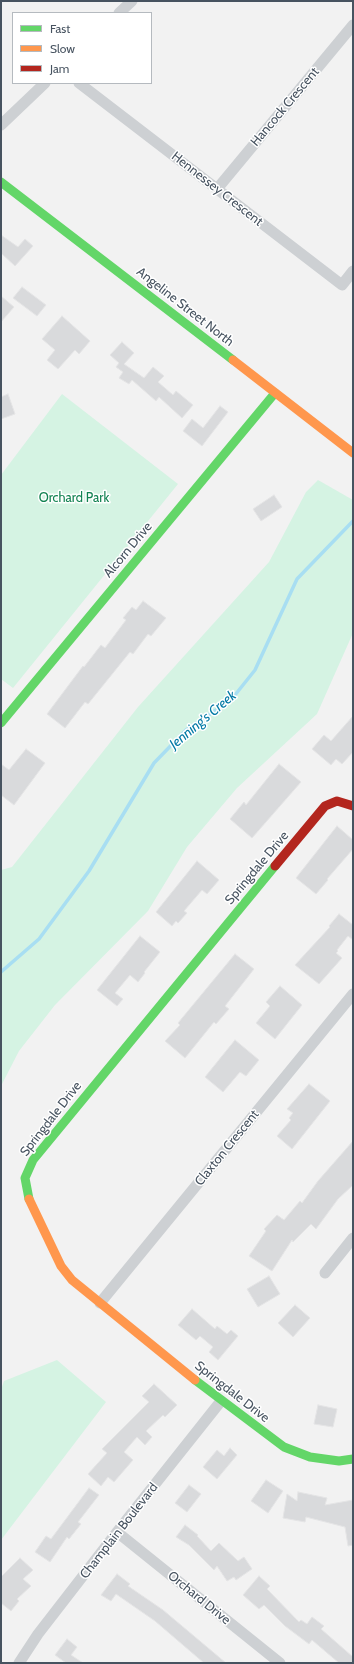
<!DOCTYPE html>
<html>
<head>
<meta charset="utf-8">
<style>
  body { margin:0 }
  #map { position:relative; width:354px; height:1664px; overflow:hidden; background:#f2f2f2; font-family:Cabin,sans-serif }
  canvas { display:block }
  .frame { position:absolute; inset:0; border:2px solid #475360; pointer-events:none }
  .legend { position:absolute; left:12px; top:12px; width:140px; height:72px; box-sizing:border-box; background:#fff; border:1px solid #b5babf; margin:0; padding:5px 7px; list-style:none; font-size:12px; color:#475360 }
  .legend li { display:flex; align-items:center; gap:8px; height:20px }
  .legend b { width:20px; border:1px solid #b5babf }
</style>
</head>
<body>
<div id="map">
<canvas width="354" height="1664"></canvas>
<div class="frame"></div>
<ul class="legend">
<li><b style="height:5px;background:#63d668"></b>Fast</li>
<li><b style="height:5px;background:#ff974d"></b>Slow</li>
<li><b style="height:5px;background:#b3261e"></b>Jam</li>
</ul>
</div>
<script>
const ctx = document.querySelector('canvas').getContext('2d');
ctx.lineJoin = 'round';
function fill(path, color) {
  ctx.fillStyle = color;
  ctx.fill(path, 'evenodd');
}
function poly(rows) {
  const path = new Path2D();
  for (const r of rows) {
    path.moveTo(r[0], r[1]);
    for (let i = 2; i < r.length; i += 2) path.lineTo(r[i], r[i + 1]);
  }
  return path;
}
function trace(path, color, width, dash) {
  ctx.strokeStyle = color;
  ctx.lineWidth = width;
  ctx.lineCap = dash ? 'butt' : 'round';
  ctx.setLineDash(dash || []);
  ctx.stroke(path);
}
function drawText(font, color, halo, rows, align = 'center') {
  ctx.font = font + ' Cabin,sans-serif';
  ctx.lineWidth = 3;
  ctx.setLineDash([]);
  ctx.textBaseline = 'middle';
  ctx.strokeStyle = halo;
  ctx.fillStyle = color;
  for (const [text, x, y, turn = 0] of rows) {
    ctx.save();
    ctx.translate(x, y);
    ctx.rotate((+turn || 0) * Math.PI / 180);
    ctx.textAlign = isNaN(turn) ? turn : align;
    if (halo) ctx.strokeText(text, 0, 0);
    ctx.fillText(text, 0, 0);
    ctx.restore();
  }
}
fill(poly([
  [62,394,178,484,13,688,1,679,1,475],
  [318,480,353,500,353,633,317,714,237,788,187,847,148,911,55,1005,19,1051,1,1086,1,870,12,867,138,707,269,562,306,492],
  [57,1360,106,1402,1,1540,1,1390,4,1381]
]), '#d5f3e3');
trace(poly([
  [1,972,39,939,89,871,154,763,186,730,231,700,255,670,297,579,353,521]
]), '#a8def2', 3.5);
const building = poly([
  [1,235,18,247,25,239,33,246,15,266,1,253,1,235],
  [22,287,46,305,37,316,13,298,22,287],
  [1,296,14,307,1,322,1,296],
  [62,316,90,341,79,354,75,350,58,369,47,360,55,350,42,339,62,316],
  [122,342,134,353,124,364,144,378,153,367,164,376,158,382,173,395,176,391,193,405,182,418,159,397,156,401,132,380,129,384,119,378,123,372,116,367,119,363,110,355,122,342],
  [8,394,15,414,1,419,1,397,8,394],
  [220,406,228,412,202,446,183,431,192,419,203,428,220,406],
  [274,495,282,507,261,521,253,509,274,495],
  [143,601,166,618,151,636,148,634,133,654,130,652,88,704,85,702,65,728,47,714,83,666,84,667,101,645,105,648,126,620,123,618,132,607,136,610,143,601],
  [353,716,353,752,342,764,336,759,331,765,312,749,324,735,331,741,353,716],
  [26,749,45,763,14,805,1,795,1,764,9,770,26,749],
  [279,764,301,782,252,838,230,819,244,802,246,805,279,764],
  [337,826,353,840,353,849,327,879,328,880,316,894,296,878,337,826],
  [197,861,219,880,207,894,202,890,184,911,187,913,178,923,176,921,172,926,156,912,197,861],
  [339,914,353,925,353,940,348,936,337,950,338,951,336,953,342,958,319,984,295,965,330,927,329,926,339,914],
  [140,936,160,952,144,972,145,973,138,982,130,975,115,993,123,999,117,1006,97,990,140,936],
  [235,954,254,969,225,1006,229,1009,216,1024,214,1022,185,1058,165,1041,180,1025,178,1023,235,954],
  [280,986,302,1005,275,1039,256,1023,270,1006,266,1002,280,986],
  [235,1040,259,1060,246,1076,240,1072,223,1092,205,1077,235,1040],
  [309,1084,330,1101,292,1149,277,1136,291,1120,289,1118,293,1113,287,1109,309,1084],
  [353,1141,353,1185,338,1199,316,1229,311,1224,293,1242,292,1240,272,1271,249,1256,266,1231,264,1229,277,1215,284,1220,300,1201,302,1203,318,1181,353,1141],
  [269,1276,280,1294,258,1307,247,1289,269,1276],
  [295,1305,310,1318,293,1337,278,1323,295,1305],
  [192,1309,215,1329,217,1326,227,1334,231,1330,238,1336,218,1360,209,1352,213,1347,200,1336,196,1340,178,1325,192,1309],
  [154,1384,177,1405,165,1417,163,1415,146,1431,152,1437,145,1445,137,1437,124,1452,133,1460,114,1482,108,1477,101,1486,88,1474,107,1453,102,1449,149,1402,142,1396,154,1384],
  [318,1405,337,1409,333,1427,314,1424,318,1405],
  [230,1448,237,1455,217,1479,203,1467,217,1450,224,1456,230,1448],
  [266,1480,283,1491,268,1513,251,1501,266,1480],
  [189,1485,201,1494,187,1512,175,1503,189,1485],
  [89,1488,99,1495,78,1522,81,1524,69,1539,67,1537,50,1562,35,1552,46,1536,51,1539,89,1488],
  [298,1492,327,1498,325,1505,353,1500,353,1545,348,1546,345,1527,306,1517,305,1522,283,1518,287,1494,297,1501,298,1492],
  [185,1525,198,1535,197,1536,211,1551,219,1543,238,1561,244,1557,252,1569,236,1580,234,1577,227,1581,217,1566,214,1570,189,1545,176,1537,185,1525],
  [20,1558,33,1570,23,1579,31,1586,17,1599,19,1601,11,1611,1,1603,1,1577,20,1558],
  [117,1574,130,1584,128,1586,163,1610,226,1663,204,1663,155,1621,116,1594,111,1601,101,1595,117,1574],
  [259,1576,270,1586,267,1589,299,1622,301,1620,307,1624,312,1617,324,1626,321,1629,353,1657,353,1663,339,1663,312,1640,309,1644,285,1626,264,1605,259,1609,243,1595,259,1576],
  [67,1639,77,1647,71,1655,83,1663,66,1663,55,1655,67,1639]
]);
fill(building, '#d9dadc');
trace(building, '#e4e4e5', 1);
trace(poly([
  [119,13,132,1],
  [79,83,342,285,353,271],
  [1,125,45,83],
  [217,189,353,25],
  [325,1273,353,1238],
  [100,1303,353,994],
  [117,1532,280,1663],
  [19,1663,38,1634,117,1532,221,1401]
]), '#cdd0d3', 11);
trace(poly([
  [1,182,233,360],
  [1,723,275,393],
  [29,1199,25,1178,33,1160,275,866],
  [195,1380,284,1447,310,1457,339,1461,353,1459]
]), '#63d668', 9);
trace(poly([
  [233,360,353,453],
  [29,1199,61,1266,72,1280,195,1380]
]), '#ff974d', 9);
trace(poly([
  [275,866,325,806,337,801,353,806]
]), '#b3261e', 9);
drawText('13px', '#475360', '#fff', [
  ["Hancock Crescent",285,107,-50],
  ["Hennessey Crescent",217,189,38],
  ["Angeline Street North",185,307,38],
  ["Alcorn Drive",128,550,-50],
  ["Springdale Drive",257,868,-50],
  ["Springdale Drive",51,1119,-52],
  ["Claxton Crescent",227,1148,-51],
  ["Springdale Drive",232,1392,38],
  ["Champlain Boulevard",119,1531,-52],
  ["Orchard Drive",199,1598,39]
]);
drawText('13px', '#118251', '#fff', [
  ["Orchard Park",74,498]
]);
drawText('italic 14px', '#047aa6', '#fff', [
  ["Jenning's Creek",203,720,-40]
]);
</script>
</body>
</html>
